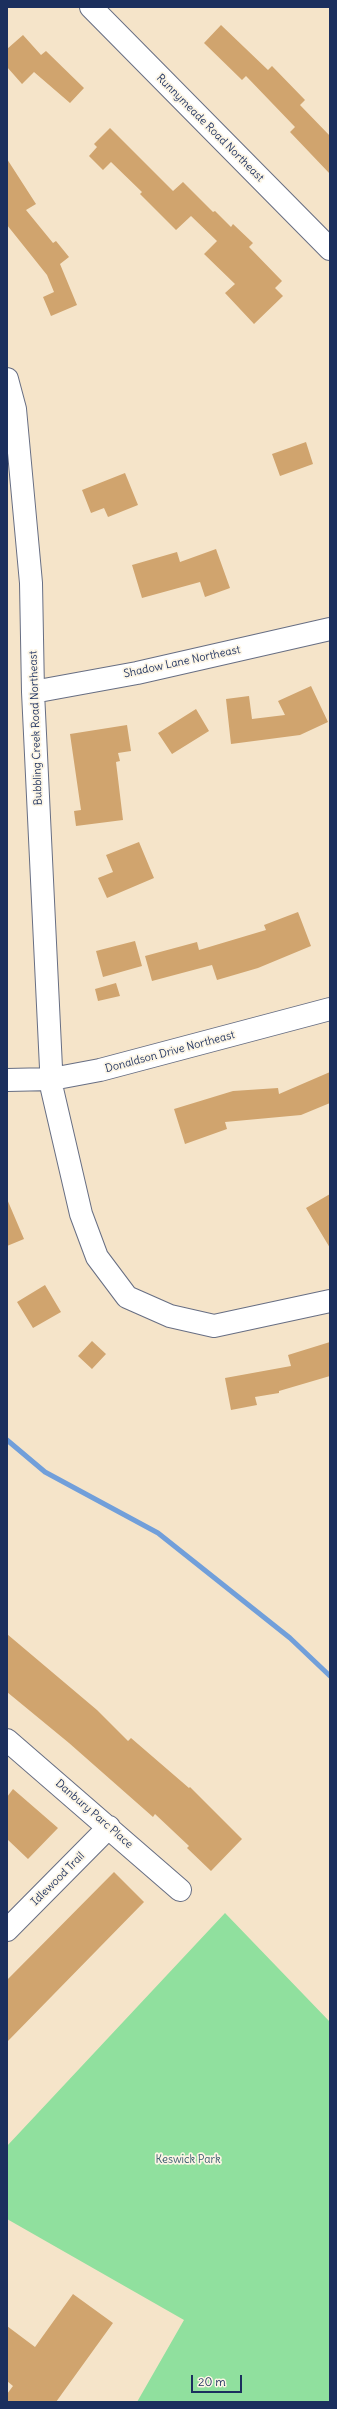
<!DOCTYPE html>
<html>
<head>
<meta charset="utf-8">
<style>
  body { margin:0 }
  #map { position:relative; width:337px; height:2409px; overflow:hidden; background:#f5e4c9; font-family:Delius,sans-serif }
  canvas { display:block }
  .frame { position:absolute; inset:0; border:8px solid #1b2f5e; pointer-events:none }
  .scale { position:absolute; left:191px; top:2375px; width:51px; height:18px; box-sizing:border-box; border:2px solid #1b2f5e; border-top:0; padding-left:5px; font-size:12px; line-height:14px; white-space:nowrap; color:#1b2f5e; -webkit-text-stroke:3px #fcf5e5; paint-order:stroke }
</style>
</head>
<body>
<div id="map">
<canvas width="337" height="2409"></canvas>
<div class="frame"></div>
<div class="scale">20 m</div>
</div>
<script>
const ctx = document.querySelector('canvas').getContext('2d');
ctx.lineJoin = 'round';
function fill(path, color) {
  ctx.fillStyle = color;
  ctx.fill(path, 'evenodd');
}
function poly(rows) {
  const path = new Path2D();
  for (const r of rows) {
    path.moveTo(r[0], r[1]);
    for (let i = 2; i < r.length; i += 2) path.lineTo(r[i], r[i + 1]);
  }
  return path;
}
function trace(path, color, width, dash) {
  ctx.strokeStyle = color;
  ctx.lineWidth = width;
  ctx.lineCap = dash ? 'butt' : 'round';
  ctx.setLineDash(dash || []);
  ctx.stroke(path);
}
function drawText(font, color, halo, rows, align = 'center') {
  ctx.font = font + ' Delius,sans-serif';
  ctx.lineWidth = 3.5;
  ctx.setLineDash([]);
  ctx.textBaseline = 'middle';
  ctx.strokeStyle = halo;
  ctx.fillStyle = color;
  for (const [text, x, y, turn = 0] of rows) {
    ctx.save();
    ctx.translate(x, y);
    ctx.rotate((+turn || 0) * Math.PI / 180);
    ctx.textAlign = isNaN(turn) ? turn : align;
    if (halo) ctx.strokeText(text, 0, 0);
    ctx.fillText(text, 0, 0);
    ctx.restore();
  }
}
fill(poly([
  [225,1913,330,2022,330,2402,137,2402,184,2320,7,2219,7,2146]
]), '#90e09e');
trace(poly([
  [7,1440,45,1472,158,1533,290,1638,330,1676]
]), '#719fda', 5);
fill(poly([
  [221,25,268,70,272,66,305,100,300,105,330,136,330,174,290,132,295,127,246,76,242,80,204,43],
  [23,35,41,55,46,51,84,88,70,103,34,72,22,84,7,67,7,49],
  [110,128,173,191,183,182,213,212,215,211,231,227,233,224,253,243,249,247,282,281,275,288,283,296,254,324,225,293,235,284,204,254,217,241,191,216,176,230,140,194,142,192,111,162,103,170,89,156,97,147,94,144],
  [7,159,36,204,26,210,53,243,56,241,69,257,60,264,77,305,51,316,43,297,54,292,47,275,7,225],
  [306,442,313,464,280,476,272,454],
  [125,473,138,505,108,517,104,508,91,513,82,490],
  [216,549,230,588,205,597,200,582,142,598,132,565,177,552,180,562],
  [311,686,328,722,300,735,231,744,226,699,249,696,252,719,285,715,278,701],
  [196,709,209,731,172,754,158,733],
  [127,725,131,751,118,753,120,761,116,762,123,820,76,826,74,811,81,810,70,734],
  [139,842,154,878,107,898,98,878,113,872,106,855],
  [298,912,311,946,258,968,217,980,212,965,152,981,145,956,197,942,199,950,266,930,264,925],
  [135,941,142,966,103,977,96,951],
  [116,983,120,996,98,1001,95,989],
  [330,1072,330,1103,301,1115,225,1122,227,1129,185,1144,174,1109,233,1091,278,1088,279,1094],
  [330,1194,330,1248,306,1208],
  [7,1199,24,1239,7,1246],
  [45,1285,61,1312,33,1328,17,1302],
  [92,1341,106,1354,92,1369,78,1356],
  [330,1342,330,1376,279,1391,279,1393,255,1397,257,1405,231,1410,225,1378,291,1366,288,1355],
  [7,1634,97,1710,128,1741,131,1738,189,1788,190,1787,242,1839,211,1871,187,1848,189,1846,155,1814,153,1817,69,1743,7,1692],
  [13,1789,58,1828,28,1859,7,1839,7,1797],
  [114,1872,144,1902,7,2042,7,1980],
  [73,2294,113,2323,56,2402,7,2402,7,2394,13,2386,7,2381,7,2326,35,2347]
]), '#d0a46e');
const minor = poly([
  [91,7,330,249],
  [7,379,15,409,31,583,33,692,52,1089,81,1214,97,1257,127,1297,170,1316,214,1326,330,1301],
  [33,692,137,673,330,629],
  [7,1080,52,1079,100,1070,330,1009],
  [7,1740,180,1890],
  [7,1930,109,1827]
]);
trace(minor, '#676e83', 24);
trace(minor, '#fff', 22);
drawText('11px', '#1b2f5e', '#fcf5e5', [
  ["Runnymeade Road Northeast",210,128,45],
  ["Shadow Lane Northeast",182,662,-12],
  ["Bubbling Creek Road Northeast",36,728,-92],
  ["Donaldson Drive Northeast",170,1052,-15],
  ["Danbury Parc Place",94,1814,41],
  ["Idlewood Trail",58,1879,-45]
]);
drawText('11px', '#385b6e', '#fcf5e5', [
  ["Keswick Park",188,2160]
]);
</script>
</body>
</html>
